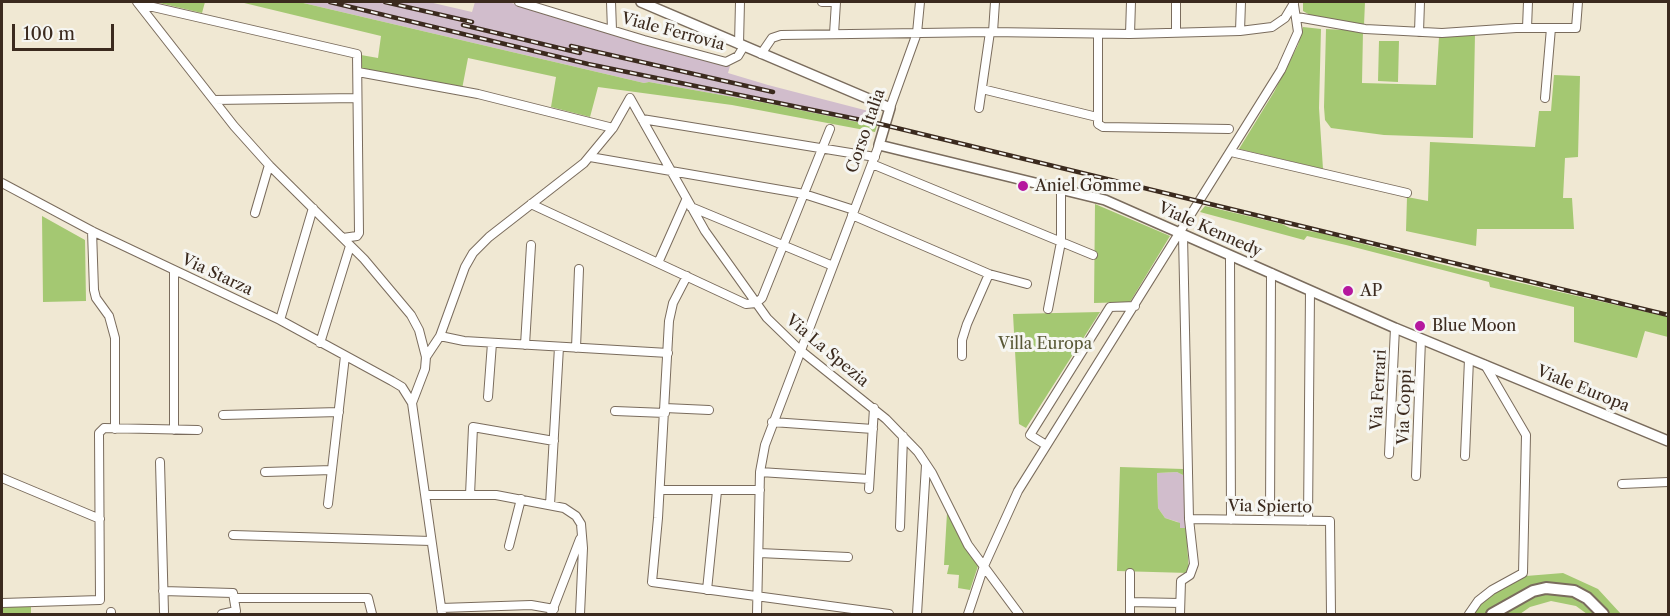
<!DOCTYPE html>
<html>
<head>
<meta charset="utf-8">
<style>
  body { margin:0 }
  #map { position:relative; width:1670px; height:616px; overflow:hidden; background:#f0e8d3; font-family:"Libre Caslon Text",serif }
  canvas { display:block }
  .frame { position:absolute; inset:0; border:3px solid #3b2a1e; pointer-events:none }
  .scale { position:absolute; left:12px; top:24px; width:102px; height:27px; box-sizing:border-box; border:3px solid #3b2a1e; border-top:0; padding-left:8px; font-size:18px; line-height:21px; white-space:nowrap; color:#3b2a1e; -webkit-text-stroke:4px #f6f6f2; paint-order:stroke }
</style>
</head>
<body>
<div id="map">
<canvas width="1670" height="616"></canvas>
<div class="frame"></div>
<div class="scale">100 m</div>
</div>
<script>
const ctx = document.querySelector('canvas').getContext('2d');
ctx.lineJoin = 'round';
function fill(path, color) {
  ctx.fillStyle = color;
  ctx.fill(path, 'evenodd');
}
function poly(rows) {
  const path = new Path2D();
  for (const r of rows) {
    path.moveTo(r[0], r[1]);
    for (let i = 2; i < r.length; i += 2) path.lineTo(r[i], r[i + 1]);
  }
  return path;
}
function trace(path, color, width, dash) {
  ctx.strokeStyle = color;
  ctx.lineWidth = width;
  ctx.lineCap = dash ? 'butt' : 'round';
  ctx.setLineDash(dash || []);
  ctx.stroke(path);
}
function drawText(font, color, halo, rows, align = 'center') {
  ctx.font = font + ' "Libre Caslon Text",serif';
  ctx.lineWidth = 6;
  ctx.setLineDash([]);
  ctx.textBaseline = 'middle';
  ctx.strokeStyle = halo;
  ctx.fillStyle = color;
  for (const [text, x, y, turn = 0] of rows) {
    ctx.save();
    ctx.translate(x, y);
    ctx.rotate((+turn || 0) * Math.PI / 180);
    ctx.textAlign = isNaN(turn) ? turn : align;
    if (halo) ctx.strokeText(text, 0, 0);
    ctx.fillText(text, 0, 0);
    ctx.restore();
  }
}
fill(poly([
  [299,2,429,2,472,12,475,2,508,2,730,66,728,73,768,85,880,114,875,126,766,103,649,82,644,83],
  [1177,472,1183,475,1186,528,1180,528,1178,522,1165,518,1158,508,1157,473]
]), '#d1bdcc');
fill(poly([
  [155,2,205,2,202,13],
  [240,2,299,2,644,83,649,82,766,103,877,126,875,132,732,105,598,87,590,117,551,107,556,77,468,58,462,89,361,70,361,55,378,58,381,36],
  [1303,2,1365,2,1364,25,1310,15,1303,11],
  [1303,27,1321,29,1319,108,1323,169,1239,149,1274,92,1298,45],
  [1326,29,1363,31,1362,83,1436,85,1439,37,1475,34,1473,138,1384,135,1331,128,1325,120,1324,107],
  [1379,41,1399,41,1398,82,1378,81],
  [1554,75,1580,76,1578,157,1565,158,1563,198,1572,198,1574,229,1477,229,1476,246,1406,231,1407,197,1428,201,1430,142,1535,147,1539,111,1551,111],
  [1095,204,1170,236,1130,302,1094,303],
  [1205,206,1282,224,1290,228,1321,233,1456,268,1668,317,1668,337,1645,331,1637,358,1574,342,1574,307,1490,287,1489,282,1346,245,1307,236,1304,240,1200,212],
  [42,216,85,240,86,301,43,302],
  [1100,312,1026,428,1019,424,1013,314],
  [1120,467,1183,469,1183,475,1177,472,1157,473,1158,508,1165,518,1180,523,1180,528,1186,528,1189,573,1117,571],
  [947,513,978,566,970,590,958,588,959,575,947,574,949,565,944,565],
  [1563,573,1598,589,1621,614,1610,614,1584,591,1567,585,1551,583,1525,590,1486,614,1470,614,1487,597,1511,582,1526,576],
  [1550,593,1574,597,1597,614,1587,614,1576,606,1551,601,1530,607,1520,614,1501,614,1529,598],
  [2,606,31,606,31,614,2,614]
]), '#a4c872');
const minor = poly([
  [137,2,234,126,269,165,364,259,411,315,419,330,426,357,425,369,412,403,442,614],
  [519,2,644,40,726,62,738,56,744,46],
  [611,2,612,30],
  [822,2,836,2],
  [140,4,357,54,359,233,357,236,343,238],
  [1297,17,1365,29,1442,33,1516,28,1576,28,1578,2],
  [1527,28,1528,2],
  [1240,31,1241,2],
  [993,32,995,2],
  [1176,32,1176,2],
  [1419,32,1420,2],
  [834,34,836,2],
  [1098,34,1098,124,1103,127,1229,129],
  [1130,34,1131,2],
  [739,44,740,2],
  [761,54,772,38,781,35,990,32,1130,34,1240,31,1272,27,1285,18,1294,3],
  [358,72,478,94,613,128],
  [982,89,1097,117],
  [630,98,705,231,767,318,800,350,886,419,918,452,932,473,968,545,1019,614],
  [1545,98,1551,28],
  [214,100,357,98],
  [890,108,917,33,920,2],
  [979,108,990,32],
  [642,119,875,157],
  [1231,152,1407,193],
  [590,157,804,194,854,210],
  [872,164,1093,255],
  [2,183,92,231,280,320,392,381,402,387,412,403],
  [531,204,746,304,756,303,762,298,830,129],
  [691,207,833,266],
  [255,213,269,165],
  [852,215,989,274,1027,284],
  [92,231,94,290,96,298,109,316,115,338,115,429],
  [1230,256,1231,520],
  [658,263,686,200],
  [687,276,673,303,669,321,658,518,652,582,889,614],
  [1048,309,1061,242,1061,188],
  [280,320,313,208],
  [440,336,464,341,668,353],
  [320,343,350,246],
  [525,345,531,245],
  [576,348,579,269],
  [962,356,962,340,967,324,989,274],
  [426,357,440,336,465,267,473,253,489,237,584,163,613,128,630,98],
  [488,397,492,343],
  [665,408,709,410],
  [615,411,665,413],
  [223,415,339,412],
  [772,422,873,429],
  [174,430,174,270],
  [1046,445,1030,435,1110,307,1135,306],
  [1389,454,1395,328],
  [1465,456,1469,359],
  [160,462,164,612],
  [265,472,332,470],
  [760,472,869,479],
  [1416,476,1421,339],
  [2,478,100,519],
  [1622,484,1668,482],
  [869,489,874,408],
  [660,490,760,490],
  [427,495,496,495,564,508,576,516,581,524,583,548,580,614],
  [470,495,473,427,554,441],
  [328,504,345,356],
  [550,505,559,347],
  [1189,519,1330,521,1331,614],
  [1270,520,1271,273],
  [1308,521,1310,291],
  [900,527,903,436],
  [233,535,431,541],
  [509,546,521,499],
  [759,553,848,557],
  [707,590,717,491],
  [163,591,233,593,236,611,222,614],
  [234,598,368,598,372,614],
  [1130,602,1180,603],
  [2,603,100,600,99,433,104,428,198,430],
  [441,608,531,605,554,609],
  [111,612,111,614],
  [551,614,580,539],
  [757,614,760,472,765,445,879,145],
  [917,614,926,465],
  [968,614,984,566,1018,491,1281,70,1298,32,1294,5],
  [1130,614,1130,573],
  [1180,614,1181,581,1190,575,1194,564,1189,519,1183,235],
  [1469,614,1478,601,1492,590,1523,573,1526,435,1485,365]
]);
const major = poly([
  [641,2,890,108,879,145,1105,200,1395,328,1668,441]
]);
const highway = poly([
  [1492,614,1533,591,1546,588,1574,591,1587,598,1603,614]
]);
trace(minor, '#7a6c5d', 10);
trace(major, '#7a6c5d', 12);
trace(highway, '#7a6c5d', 14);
trace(minor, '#fff', 8);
trace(major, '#fff', 9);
trace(highway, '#fff', 10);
const rail = poly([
  [330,2,588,64,876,123,1668,315],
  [385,2,472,22],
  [463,25,580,53],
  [571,46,773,92]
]);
trace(rail, '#3b2a1e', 4.5);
trace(rail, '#f6f6f2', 2, [7]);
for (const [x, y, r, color] of [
  [1023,186,6,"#b5179e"],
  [1348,291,6,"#b5179e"],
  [1420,326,6,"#b5179e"]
]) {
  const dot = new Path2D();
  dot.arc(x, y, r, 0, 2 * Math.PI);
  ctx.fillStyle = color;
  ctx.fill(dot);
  trace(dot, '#f6f6f2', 2);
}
drawText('16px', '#3b2a1e', '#f6f6f2', [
  ["Viale Ferrovia",673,32,15],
  ["Corso Italia",866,131,-71],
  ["Viale Kennedy",1210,230,24],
  ["Via Starza",217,275,25],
  ["Via La Spezia",827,351,40],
  ["Viale Europa",1583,389,22],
  ["Via Ferrari",1379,390,-87],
  ["Via Coppi",1405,407,-88],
  ["Via Spierto",1270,507,1]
]);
drawText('16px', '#3b2a1e', '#f6f6f2', [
  ["Aniel Gomme",1035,186],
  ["AP",1360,291],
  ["Blue Moon",1432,326]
], 'left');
drawText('16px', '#5a5937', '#f6f6f2', [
  ["Villa Europa",1045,344]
]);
</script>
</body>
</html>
